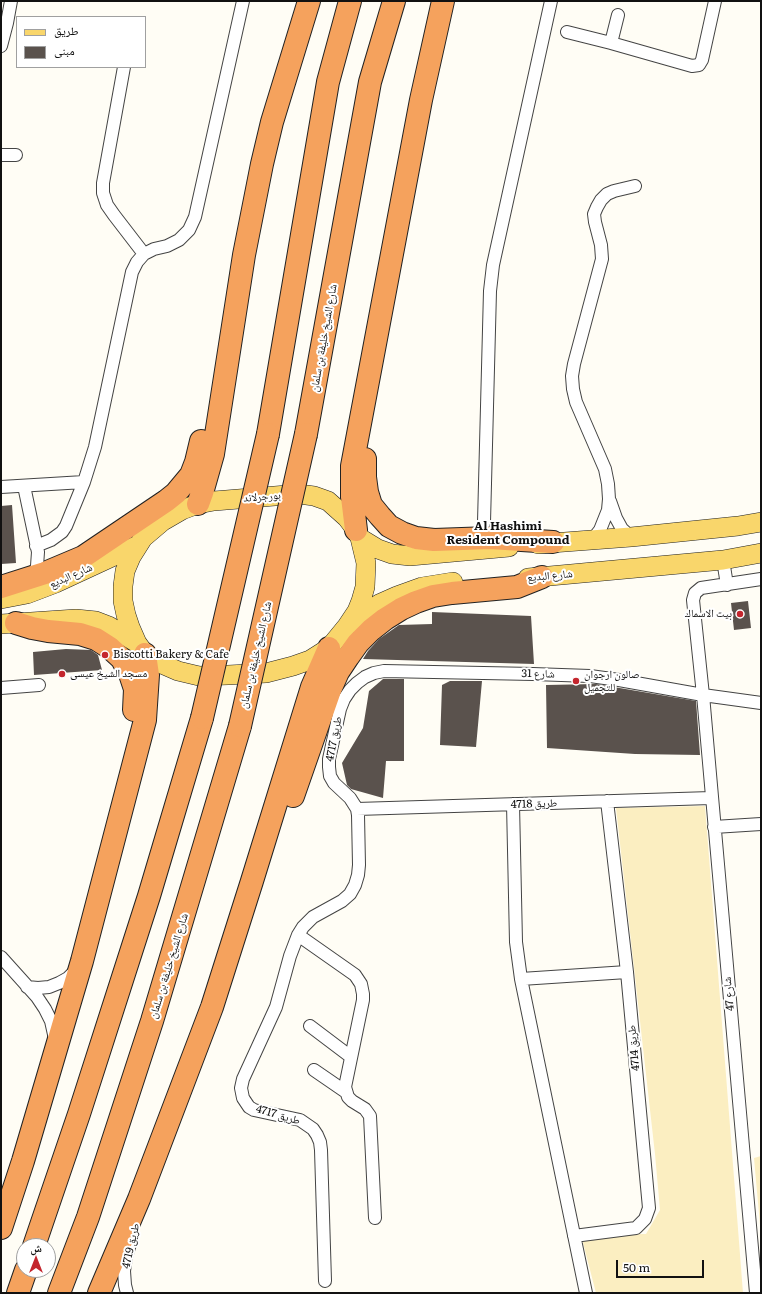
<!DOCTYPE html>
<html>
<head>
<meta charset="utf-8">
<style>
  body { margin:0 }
  #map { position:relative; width:762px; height:1294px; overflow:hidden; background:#fffdf5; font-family:Literata,"Noto Naskh Arabic",serif }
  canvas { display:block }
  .frame { position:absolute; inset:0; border:2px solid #111; pointer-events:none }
  .legend { position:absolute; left:16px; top:16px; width:130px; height:52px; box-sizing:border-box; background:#fff; border:1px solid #a0a0a0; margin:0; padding:5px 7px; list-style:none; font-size:12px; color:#111 }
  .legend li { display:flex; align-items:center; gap:8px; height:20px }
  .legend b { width:20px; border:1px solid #a0a0a0 }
  .north { position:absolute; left:16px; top:1238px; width:40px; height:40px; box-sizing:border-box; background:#fff; border:1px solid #a0a0a0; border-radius:50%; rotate:0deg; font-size:11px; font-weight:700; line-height:16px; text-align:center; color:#111 }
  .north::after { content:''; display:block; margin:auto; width:14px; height:18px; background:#c4262e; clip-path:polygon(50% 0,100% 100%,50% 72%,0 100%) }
  .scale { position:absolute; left:616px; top:1260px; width:88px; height:18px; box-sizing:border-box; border:2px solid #111; border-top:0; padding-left:5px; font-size:12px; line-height:14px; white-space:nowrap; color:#111; -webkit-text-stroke:3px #fff; paint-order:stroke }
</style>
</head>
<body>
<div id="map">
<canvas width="762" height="1294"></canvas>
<div class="frame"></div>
<ul class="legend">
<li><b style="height:5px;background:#f9d66b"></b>طريق</li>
<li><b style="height:11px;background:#5a524d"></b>مبنى</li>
</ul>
<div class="north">ش</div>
<div class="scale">50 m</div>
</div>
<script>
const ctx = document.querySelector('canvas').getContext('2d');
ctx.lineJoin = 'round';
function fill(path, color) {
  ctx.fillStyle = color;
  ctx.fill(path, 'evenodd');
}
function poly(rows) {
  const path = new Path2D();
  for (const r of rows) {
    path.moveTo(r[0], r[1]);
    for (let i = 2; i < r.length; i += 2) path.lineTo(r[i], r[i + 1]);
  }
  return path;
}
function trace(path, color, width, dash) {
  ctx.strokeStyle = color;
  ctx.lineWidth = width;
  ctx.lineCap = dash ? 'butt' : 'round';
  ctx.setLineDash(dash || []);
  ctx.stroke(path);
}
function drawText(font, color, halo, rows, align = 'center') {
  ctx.font = font + ' Literata,"Noto Naskh Arabic",serif';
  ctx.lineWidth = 4;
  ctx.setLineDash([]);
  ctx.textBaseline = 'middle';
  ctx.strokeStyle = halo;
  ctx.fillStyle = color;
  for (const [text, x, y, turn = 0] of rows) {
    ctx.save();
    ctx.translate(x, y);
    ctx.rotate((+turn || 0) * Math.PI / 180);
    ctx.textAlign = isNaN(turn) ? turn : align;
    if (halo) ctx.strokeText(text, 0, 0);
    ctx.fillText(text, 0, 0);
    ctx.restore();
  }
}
fill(poly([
  [705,806,743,1293,596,1293,581,1235,646,1234,660,1210,655,1154,616,808],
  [761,1156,761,1236,754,1158]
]), '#fbeec1');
fill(poly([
  [12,505,16,563,1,564,1,506],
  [748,601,751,628,734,630,731,603],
  [432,612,531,616,534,664,363,659,368,651,379,639,399,625,432,624],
  [66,649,91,650,98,655,102,670,34,675,33,652],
  [383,679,404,679,404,761,386,761,383,798,351,789,347,785,342,763,363,728,369,691],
  [450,681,482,681,476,747,440,745,442,685],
  [596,684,696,701,700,755,635,754,547,748,546,685]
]), '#5a524d');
const street = poly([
  [567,32,611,43,692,66,699,65,702,60,715,1],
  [611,43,618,15],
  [1,46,7,23,11,1],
  [124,67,103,183,103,193,107,205,114,215,144,254],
  [1,155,16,155],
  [24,486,38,552,37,566,33,578],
  [1,487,84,482],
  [610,501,616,518,622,529,631,537],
  [478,538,484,522,490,291,493,265,551,1],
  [593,539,600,530,608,510,609,499,608,484,605,469,576,402,573,389,572,376,574,364,602,259,601,245,595,222,594,214,597,207,601,200,607,194,614,191,635,186],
  [36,546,51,540,62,532,66,526,84,482,95,447,132,272,137,262,144,254,154,249,167,246,179,240,189,230,195,217,243,1],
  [723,560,727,585],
  [1,688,39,685],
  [513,804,516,942,521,979,586,1293],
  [357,809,711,798],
  [714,827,761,824],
  [298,935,355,975,361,984,363,994,363,1000,345,1087,348,1097,352,1101,365,1109,370,1116,375,1218],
  [1,957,37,997,45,1009,51,1021,55,1039],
  [521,979,627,972],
  [27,987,38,988,49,987,59,983,68,978,77,969],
  [310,1026,351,1057],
  [314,1070,346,1092],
  [574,1236,636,1228,645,1219,649,1208,627,972,607,801],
  [325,1281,321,1150,320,1142,317,1135,313,1129,300,1120,254,1110,249,1107,243,1098,241,1088,243,1079,276,1007,290,956,298,935,303,927,313,917,342,901,350,894,355,885,358,875,359,865,358,815,357,809,350,798,334,783,330,776,329,767,329,759,340,709,344,699,350,690,357,683,365,677,374,673,384,671,533,674,590,676,619,680,703,695,761,703],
  [127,1293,125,1285,124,1271,126,1257,131,1241],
  [756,1293,703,695,693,600,695,593,701,588,761,579]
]);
const primary = poly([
  [299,494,314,496,328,501,347,518,356,530,360,538,366,563,365,587,361,601,357,611,347,626,329,648,310,660,293,666,266,673,228,675,199,676,178,671,162,664,145,654,137,643,130,627,126,615,123,601,123,586,125,571,131,557,143,538,163,521,182,510,198,504,214,501,299,494],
  [360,538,378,549,392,554,410,556,509,547],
  [538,544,631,537,738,526,761,522],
  [528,578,723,560,761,553],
  [1,599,27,594,56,583,138,545],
  [352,623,379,604,397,596,422,587,453,582],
  [1,624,76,619,96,621,109,626,137,643]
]);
const highway = poly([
  [268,434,328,82,350,1],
  [306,434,370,82,394,1],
  [365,459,365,477,367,492,371,505,380,516,389,526,402,533,416,538,434,540,490,538,553,542],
  [198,504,202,493,213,454,244,255,262,164,272,122,309,1],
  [356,530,352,497,352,466,421,100,443,1],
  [1,587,45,573,83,557,166,501,176,493,191,475,196,462,201,441],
  [16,623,32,628,48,631,80,634,96,639,110,648,122,659,130,674,135,689,134,710],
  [293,796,330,690,338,672,348,657,358,643,371,630,385,619,401,609,416,602,433,596,452,593,506,588,517,587,542,577],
  [1,1228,23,1161,82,961,145,720,148,675,145,654],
  [34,1246,79,1114,149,896,202,718],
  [18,1293,26,1270],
  [59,1293,88,1217,152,1021,240,726],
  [99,1293,139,1199,212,1007,252,881,312,687,329,648]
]);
trace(street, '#444', 14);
trace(primary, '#222', 20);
trace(highway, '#222', 24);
trace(street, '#fff', 12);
trace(primary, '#f9d66b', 19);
trace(highway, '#f5a25d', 22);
const highwayBridge = poly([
  [202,718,268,434],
  [240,726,306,434]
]);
trace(highwayBridge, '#222', 24, []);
trace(highwayBridge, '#f5a25d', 22);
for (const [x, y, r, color] of [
  [740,614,4,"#c4262e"],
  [105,655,4,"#c4262e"],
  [62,674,4,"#c4262e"],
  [576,681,4,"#c4262e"]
]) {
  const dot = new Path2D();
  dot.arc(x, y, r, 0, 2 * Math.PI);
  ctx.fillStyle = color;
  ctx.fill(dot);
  trace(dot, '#fff', 1.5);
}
drawText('11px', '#111', '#fff', [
  ["شارع الشيخ خليفة بن سلمان",324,338,-80],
  ["بورجرلاند",262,497,-5],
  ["شارع البديع",71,576,-24],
  ["شارع البديع",550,576,-5],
  ["شارع الشيخ خليفة بن سلمان",256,655,-77],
  ["شارع 31",538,674,1],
  ["طريق 4717",334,739,-79],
  ["طريق 4718",534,804,-2],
  ["شارع الشيخ خليفة بن سلمان",169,966,-73],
  ["شارع 47",729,994,-95],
  ["طريق 4714",634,1048,-95],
  ["طريق 4717",278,1115,16],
  ["طريق 4719",131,1246,-77]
]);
drawText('11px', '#111', '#fff', [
  ["بيت الاسماك",732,614,"right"],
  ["Biscotti Bakery & Cafe",113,655],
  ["مسجد الشيخ عيسى",70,674],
  ["صالون ارجوان",584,675],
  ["للتجميل",584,688]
], 'left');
drawText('bold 12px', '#111', '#fff', [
  ["Al Hashimi",508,526],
  ["Resident Compound",508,540]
]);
</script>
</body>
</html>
